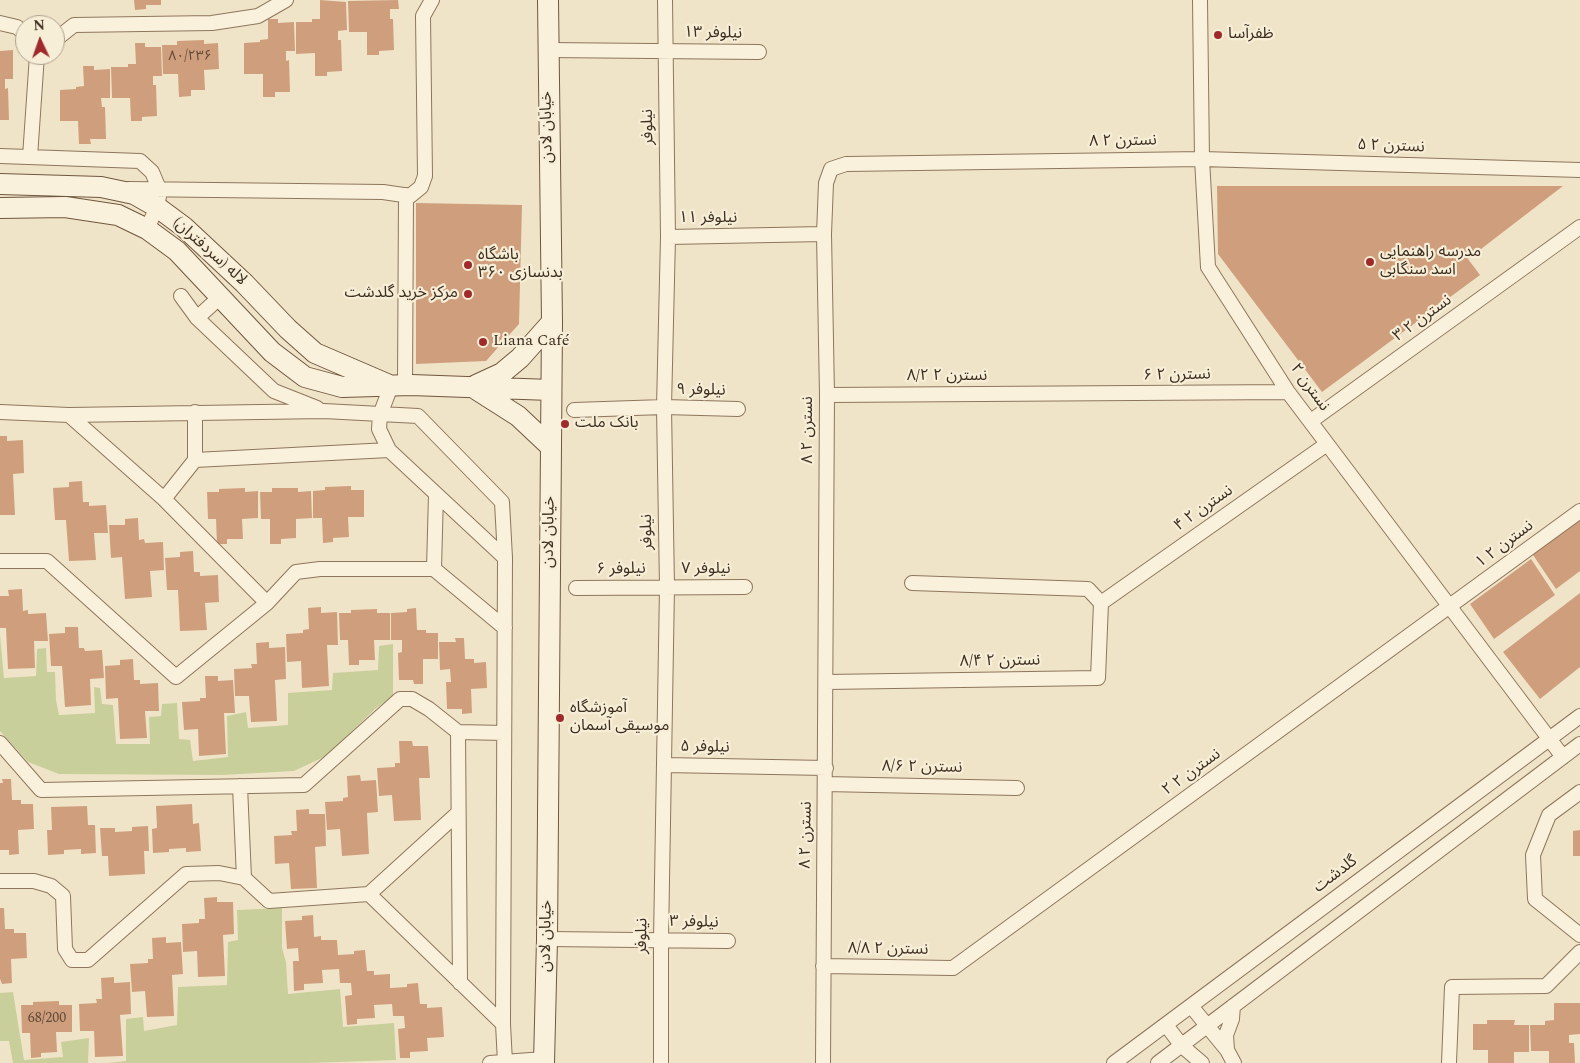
<!DOCTYPE html>
<html>
<head>
<meta charset="utf-8">
<style>
  body { margin:0 }
  #map { position:relative; width:1580px; height:1063px; overflow:hidden; background:#f0e4c8; font-family:Spectral,serif }
  canvas { display:block }
  .north { position:absolute; left:15px; top:15px; width:50px; height:50px; box-sizing:border-box; background:#f7eed8; border:1px solid #ada18e; border-radius:50%; rotate:357deg; font-size:14px; font-weight:700; line-height:20px; text-align:center; color:#3d2e20 }
  .north::after { content:''; display:block; margin:auto; width:18px; height:22px; background:#9e2a2b; clip-path:polygon(50% 0,100% 100%,50% 72%,0 100%) }
</style>
</head>
<body>
<div id="map">
<canvas width="1580" height="1063"></canvas>
<div class="north">N</div>
</div>
<script>
const ctx = document.querySelector('canvas').getContext('2d');
ctx.lineJoin = 'round';
function fill(path, color) {
  ctx.fillStyle = color;
  ctx.fill(path, 'evenodd');
}
function poly(rows) {
  const path = new Path2D();
  for (const r of rows) {
    path.moveTo(r[0], r[1]);
    for (let i = 2; i < r.length; i += 2) path.lineTo(r[i], r[i + 1]);
  }
  return path;
}
function trace(path, color, width, dash) {
  ctx.strokeStyle = color;
  ctx.lineWidth = width;
  ctx.lineCap = dash ? 'butt' : 'round';
  ctx.setLineDash(dash || []);
  ctx.stroke(path);
}
function drawText(font, color, halo, rows, align = 'center') {
  ctx.font = font + ' Spectral,"Noto Sans Arabic",serif';
  ctx.lineWidth = 4.5;
  ctx.setLineDash([]);
  ctx.textBaseline = 'middle';
  ctx.strokeStyle = halo;
  ctx.fillStyle = color;
  for (const [text, x, y, turn = 0] of rows) {
    ctx.save();
    ctx.translate(x, y);
    ctx.rotate((+turn || 0) * Math.PI / 180);
    ctx.textAlign = isNaN(turn) ? turn : align;
    if (halo) ctx.strokeText(text, 0, 0);
    ctx.fillText(text, 0, 0);
    ctx.restore();
  }
}
fill(poly([
  [0,635,4,678,36,676,37,649,46,648,47,672,55,672,56,700,59,715,95,713,94,687,100,688,102,704,113,705,116,744,150,744,149,717,161,716,162,704,177,703,179,739,190,740,193,761,228,757,227,716,246,712,248,728,288,725,288,693,332,690,333,673,378,670,379,646,393,644,393,696,375,709,326,756,294,771,222,775,59,774,28,762,0,731],
  [282,908,282,948,286,962,288,994,340,989,343,1027,394,1023,396,1060,309,1063,107,1063,126,1061,126,1019,143,1017,144,1031,177,1025,178,987,227,985,228,942,238,940,237,910],
  [13,992,24,1060,63,1057,61,1042,89,1038,88,1063,13,1063,9,1041,0,1041,0,993]
]), '#c9cf9b');
fill(poly([
  [134,0,161,0,161,5,146,5,146,9,135,10],
  [320,0,346,2,347,30,338,31,338,40,341,40,342,71,327,72,327,76,315,76,315,53,296,54,296,22,312,22,312,19,320,19],
  [398,0,399,9,390,9,390,19,393,19,394,50,379,51,379,55,367,55,367,32,349,32,348,1],
  [268,19,278,19,278,23,294,22,295,51,286,51,286,61,289,60,290,92,275,92,275,97,263,97,263,74,244,74,244,43,260,42,260,40,268,39],
  [204,40,204,44,218,43,219,69,204,70,205,90,191,90,191,96,179,97,178,74,163,74,162,45,177,45,177,41],
  [135,43,145,43,145,47,161,47,162,76,153,76,153,85,156,85,157,116,142,117,142,121,131,121,130,98,112,98,111,67,128,67,128,64,136,64],
  [13,50,13,79,5,79,5,89,8,88,9,120,0,120,0,51],
  [83,66,94,66,94,70,110,69,110,98,101,98,102,107,105,107,106,139,90,139,91,144,79,144,78,121,60,121,60,90,76,89,76,87,84,86],
  [1217,186,1563,186,1468,259,1480,275,1322,392,1218,254],
  [416,203,522,205,519,324,486,361,416,364],
  [0,436,7,436,7,441,23,440,24,473,13,474,15,515,0,515],
  [82,481,83,502,89,502,89,506,106,505,108,533,94,533,96,560,69,561,66,520,55,520,53,488,69,487,69,482],
  [351,486,351,490,364,490,364,517,348,517,349,537,333,538,333,542,323,543,322,518,313,518,313,491,325,490,325,487],
  [245,488,245,492,258,491,258,518,242,519,243,539,227,539,227,544,217,544,216,519,208,519,207,492,219,492,219,489],
  [272,488,298,488,298,492,311,491,312,518,296,519,296,538,281,539,281,544,270,544,270,519,261,519,260,492,272,492],
  [1580,515,1580,571,1556,589,1529,549],
  [138,518,139,540,144,539,145,543,163,542,164,570,150,571,152,597,125,599,122,557,111,558,109,525,125,525,125,519],
  [193,551,194,572,200,572,200,576,218,575,219,602,205,603,207,630,180,631,178,590,167,590,165,558,180,557,180,552],
  [1531,559,1555,595,1494,639,1470,604],
  [22,589,23,611,28,610,28,614,46,613,48,641,34,641,35,668,8,669,6,628,0,628,0,596,9,596,8,590],
  [1580,593,1580,667,1540,699,1503,652],
  [321,607,321,613,337,612,338,645,327,645,329,686,302,688,301,661,287,662,286,634,303,633,303,630,309,629,308,608],
  [416,608,417,630,426,630,426,633,438,633,438,659,423,659,423,684,414,684,413,680,399,680,398,653,402,652,402,640,391,640,391,613,407,612,407,609],
  [377,609,377,613,390,613,390,640,374,640,375,660,359,660,359,665,349,665,348,640,340,640,339,613,351,613,351,610],
  [65,627,78,627,79,648,84,648,85,651,102,650,104,678,90,679,91,705,65,707,62,666,51,666,49,634,65,633],
  [455,638,464,638,465,659,474,659,474,663,486,662,487,688,471,689,472,713,462,714,462,709,447,709,446,682,451,682,450,669,440,670,439,642,456,642],
  [269,642,269,648,285,647,286,679,275,680,277,721,251,722,249,696,235,696,234,669,252,668,251,664,257,664,256,643],
  [133,659,134,680,140,680,140,684,158,683,159,711,145,711,147,738,120,739,118,698,106,699,105,666,120,665,120,660],
  [205,676,218,676,218,681,233,680,235,713,224,713,226,754,199,756,198,729,184,730,182,702,200,701,200,698,206,698],
  [399,741,412,741,413,746,428,746,430,778,419,778,421,820,394,821,392,795,379,796,377,768,395,767,395,763,400,763],
  [360,775,361,781,376,780,378,812,367,813,369,854,342,856,340,829,327,830,325,802,343,801,343,798,348,797,347,776],
  [2,779,11,779,12,800,21,800,21,804,33,804,34,829,18,830,19,854,9,855,9,850,0,850,0,783,3,783],
  [192,804,193,824,199,823,201,851,186,852,186,848,169,849,169,852,153,853,152,829,157,828,156,806],
  [87,806,88,825,95,825,96,853,81,854,81,849,64,850,64,854,48,855,47,830,52,830,51,807],
  [309,809,309,814,325,814,326,846,315,847,317,888,291,889,289,863,275,864,274,836,292,835,291,831,297,831,296,810],
  [148,826,149,851,144,851,145,874,109,876,108,856,102,856,100,828,115,828,115,832,132,831,132,827],
  [1580,830,1580,856,1573,856,1573,831],
  [217,897,217,902,233,902,234,934,223,935,225,976,198,977,197,951,183,952,182,924,199,923,199,919,205,919,204,898],
  [0,908,4,908,5,929,14,929,14,933,26,933,27,958,11,959,12,983,2,984,0,979],
  [313,915,314,937,321,936,321,940,337,940,338,955,354,954,354,951,365,950,367,971,374,971,374,975,390,974,390,988,407,987,407,984,418,983,420,1004,427,1004,427,1008,442,1007,444,1037,427,1038,428,1051,410,1052,410,1058,400,1058,398,1029,405,1028,404,1016,393,1016,392,1004,374,1005,375,1018,357,1019,357,1024,347,1025,345,996,352,995,351,983,340,983,339,969,322,970,323,983,304,984,304,990,294,991,293,961,299,961,298,948,287,949,285,921,302,920,302,916],
  [166,937,166,943,181,942,183,974,172,975,174,1016,147,1017,145,991,132,992,130,964,148,963,148,959,153,959,152,938],
  [114,977,114,983,130,982,131,1014,120,1015,123,1056,95,1057,94,1031,80,1031,79,1004,97,1003,96,999,102,999,101,978],
  [59,1001,59,1005,72,1005,72,1032,56,1032,57,1052,41,1053,41,1057,31,1058,30,1033,22,1033,21,1005,33,1005,33,1002],
  [1554,1003,1580,1003,1580,1034,1569,1035,1569,1043,1574,1043,1575,1063,1549,1063,1549,1051,1531,1051,1530,1025,1545,1025,1545,1021,1554,1020],
  [1487,1020,1515,1020,1514,1025,1529,1025,1529,1052,1514,1052,1514,1063,1488,1063,1488,1050,1473,1050,1473,1024,1487,1024]
]), '#cf9f7d');
const street = poly([
  [1200,0,1202,159,1208,267,1288,392,1563,757],
  [0,23,17,27,25,34],
  [55,40,74,25,212,23,258,16,286,0],
  [547,50,759,52],
  [0,156,140,161,152,172,160,191,157,207,147,229],
  [30,157,37,55],
  [129,189,383,192,410,196,421,187,425,176,423,16,432,0],
  [668,237,824,234],
  [181,296,197,318,274,391,317,408],
  [197,318,220,297],
  [405,385,406,195],
  [391,386,380,415,379,429,389,450,505,558],
  [827,395,1288,392],
  [574,410,664,407,738,409],
  [0,412,69,415,324,411,418,416,502,502,505,558,503,1024,505,1062],
  [69,415,164,499,267,603],
  [1311,421,1580,227],
  [195,460,389,450],
  [164,499,195,460,195,412],
  [0,561,47,561,176,677,267,603,296,572,320,569,434,569,505,628],
  [434,569,436,494],
  [912,583,1088,589,1101,603],
  [576,588,745,587],
  [1101,603,1327,444],
  [826,682,1098,678,1101,603],
  [458,732,504,733],
  [0,743,41,790,304,785,400,699,412,699,429,709,458,732,460,983],
  [664,765,826,768],
  [825,784,1017,788],
  [240,786,244,878],
  [1580,792,1549,815,1533,855,1535,899,1580,935],
  [0,881,34,881,51,886,63,896,65,949,72,960,88,960,186,874,219,873,244,878,269,901,369,894,458,813],
  [369,894,503,1024],
  [547,939,728,941],
  [823,966,953,968,1580,511],
  [1191,1006,1227,1050,1234,1063],
  [1166,1025,1182,1046,1202,1063],
  [1227,1050,1226,1035,1232,1019,1233,1006],
  [490,1063,544,1059],
  [661,1063,661,940,667,587,664,407,668,237,665,0],
  [823,1063,827,395,824,234,826,183,831,169,846,164,1202,159,1580,170],
  [1114,1063,1580,716],
  [1158,1063,1580,744],
  [1449,1063,1452,987,1546,986,1580,952]
]);
const secondary = poly([
  [0,184,101,187,134,194,157,207,184,227,244,283,288,329,315,353,387,384],
  [0,208,65,207,118,215,147,229,177,251,272,352,305,377,342,387,411,385,551,390],
  [476,385,502,373,520,358,552,322],
  [474,388,518,416,551,447],
  [544,1063,547,939,552,322,548,0]
]);
trace(street, '#8d765c', 16);
trace(secondary, '#6f573f', 22);
trace(street, '#faf1dc', 14);
trace(secondary, '#faf1dc', 20);
for (const [x, y, r, color] of [
  [1218,35,5,"#9e2a2b"],
  [1370,262,5,"#9e2a2b"],
  [468,265,5,"#9e2a2b"],
  [468,294,5,"#9e2a2b"],
  [483,342,5,"#9e2a2b"],
  [565,424,5,"#9e2a2b"],
  [560,718,5,"#9e2a2b"]
]) {
  const dot = new Path2D();
  dot.arc(x, y, r, 0, 2 * Math.PI);
  ctx.fillStyle = color;
  ctx.fill(dot);
  trace(dot, '#f7eed8', 2);
}
drawText('14px', '#624a37', null, [
  ["۸۰/۲۳۶",190,57],
  ["68/200",47,1019]
]);
drawText('16px', '#3d2e20', '#f7eed8', [
  ["۱۳ نیلوفر",713,34,1],
  ["خیابان لادن",548,127,-91],
  ["نیلوفر",649,127,-91],
  ["۸ نسترن ۲",1123,142,-1],
  ["۵ نسترن ۲",1391,147,2],
  ["۱۱ نیلوفر",708,219],
  ["لاله (سردفتران)",209,252,42],
  ["۳ نسترن ۲",1423,319,-36],
  ["۶ نسترن ۲",1177,376,-1],
  ["۸/۲ نسترن ۲",947,377],
  ["نسترن ۲",1309,388,54],
  ["۹ نیلوفر",701,391,1],
  ["۸ نسترن ۲",809,430,-90],
  ["۴ نسترن ۲",1204,509,-35],
  ["خیابان لادن",550,532,-89],
  ["نیلوفر",648,532,-91],
  ["۱ نسترن ۲",1505,545,-37],
  ["۶ نیلوفر",621,570,-1],
  ["۷ نیلوفر",706,570],
  ["۸/۴ نسترن ۲",1000,662,-1],
  ["۵ نیلوفر",705,748,1],
  ["۸/۶ نسترن ۲",922,768,1],
  ["۲ نسترن ۲",1192,773,-36],
  ["۸ نسترن ۲",807,835,-89],
  ["گلدشت",1336,875,-37],
  ["۳ نیلوفر",694,923,1],
  ["خیابان لادن",547,936,-89],
  ["نیلوفر",643,936,-89],
  ["۸/۸ نسترن ۲",888,950,1]
]);
drawText('16px', '#3d2e20', '#f7eed8', [
  ["ظفرآسا",1228,35],
  ["مدرسه راهنمایی",1380,253],
  ["اسد سنگابی",1380,271],
  ["باشگاه",478,256],
  ["بدنسازی ۳۶۰",478,274],
  ["مرکز خرید گلدشت",458,294,"right"],
  ["Liana Café",493,342],
  ["بانک ملت",575,424],
  ["آموزشگاه",570,709],
  ["موسیقی آسمان",570,727]
], 'left');
</script>
</body>
</html>
